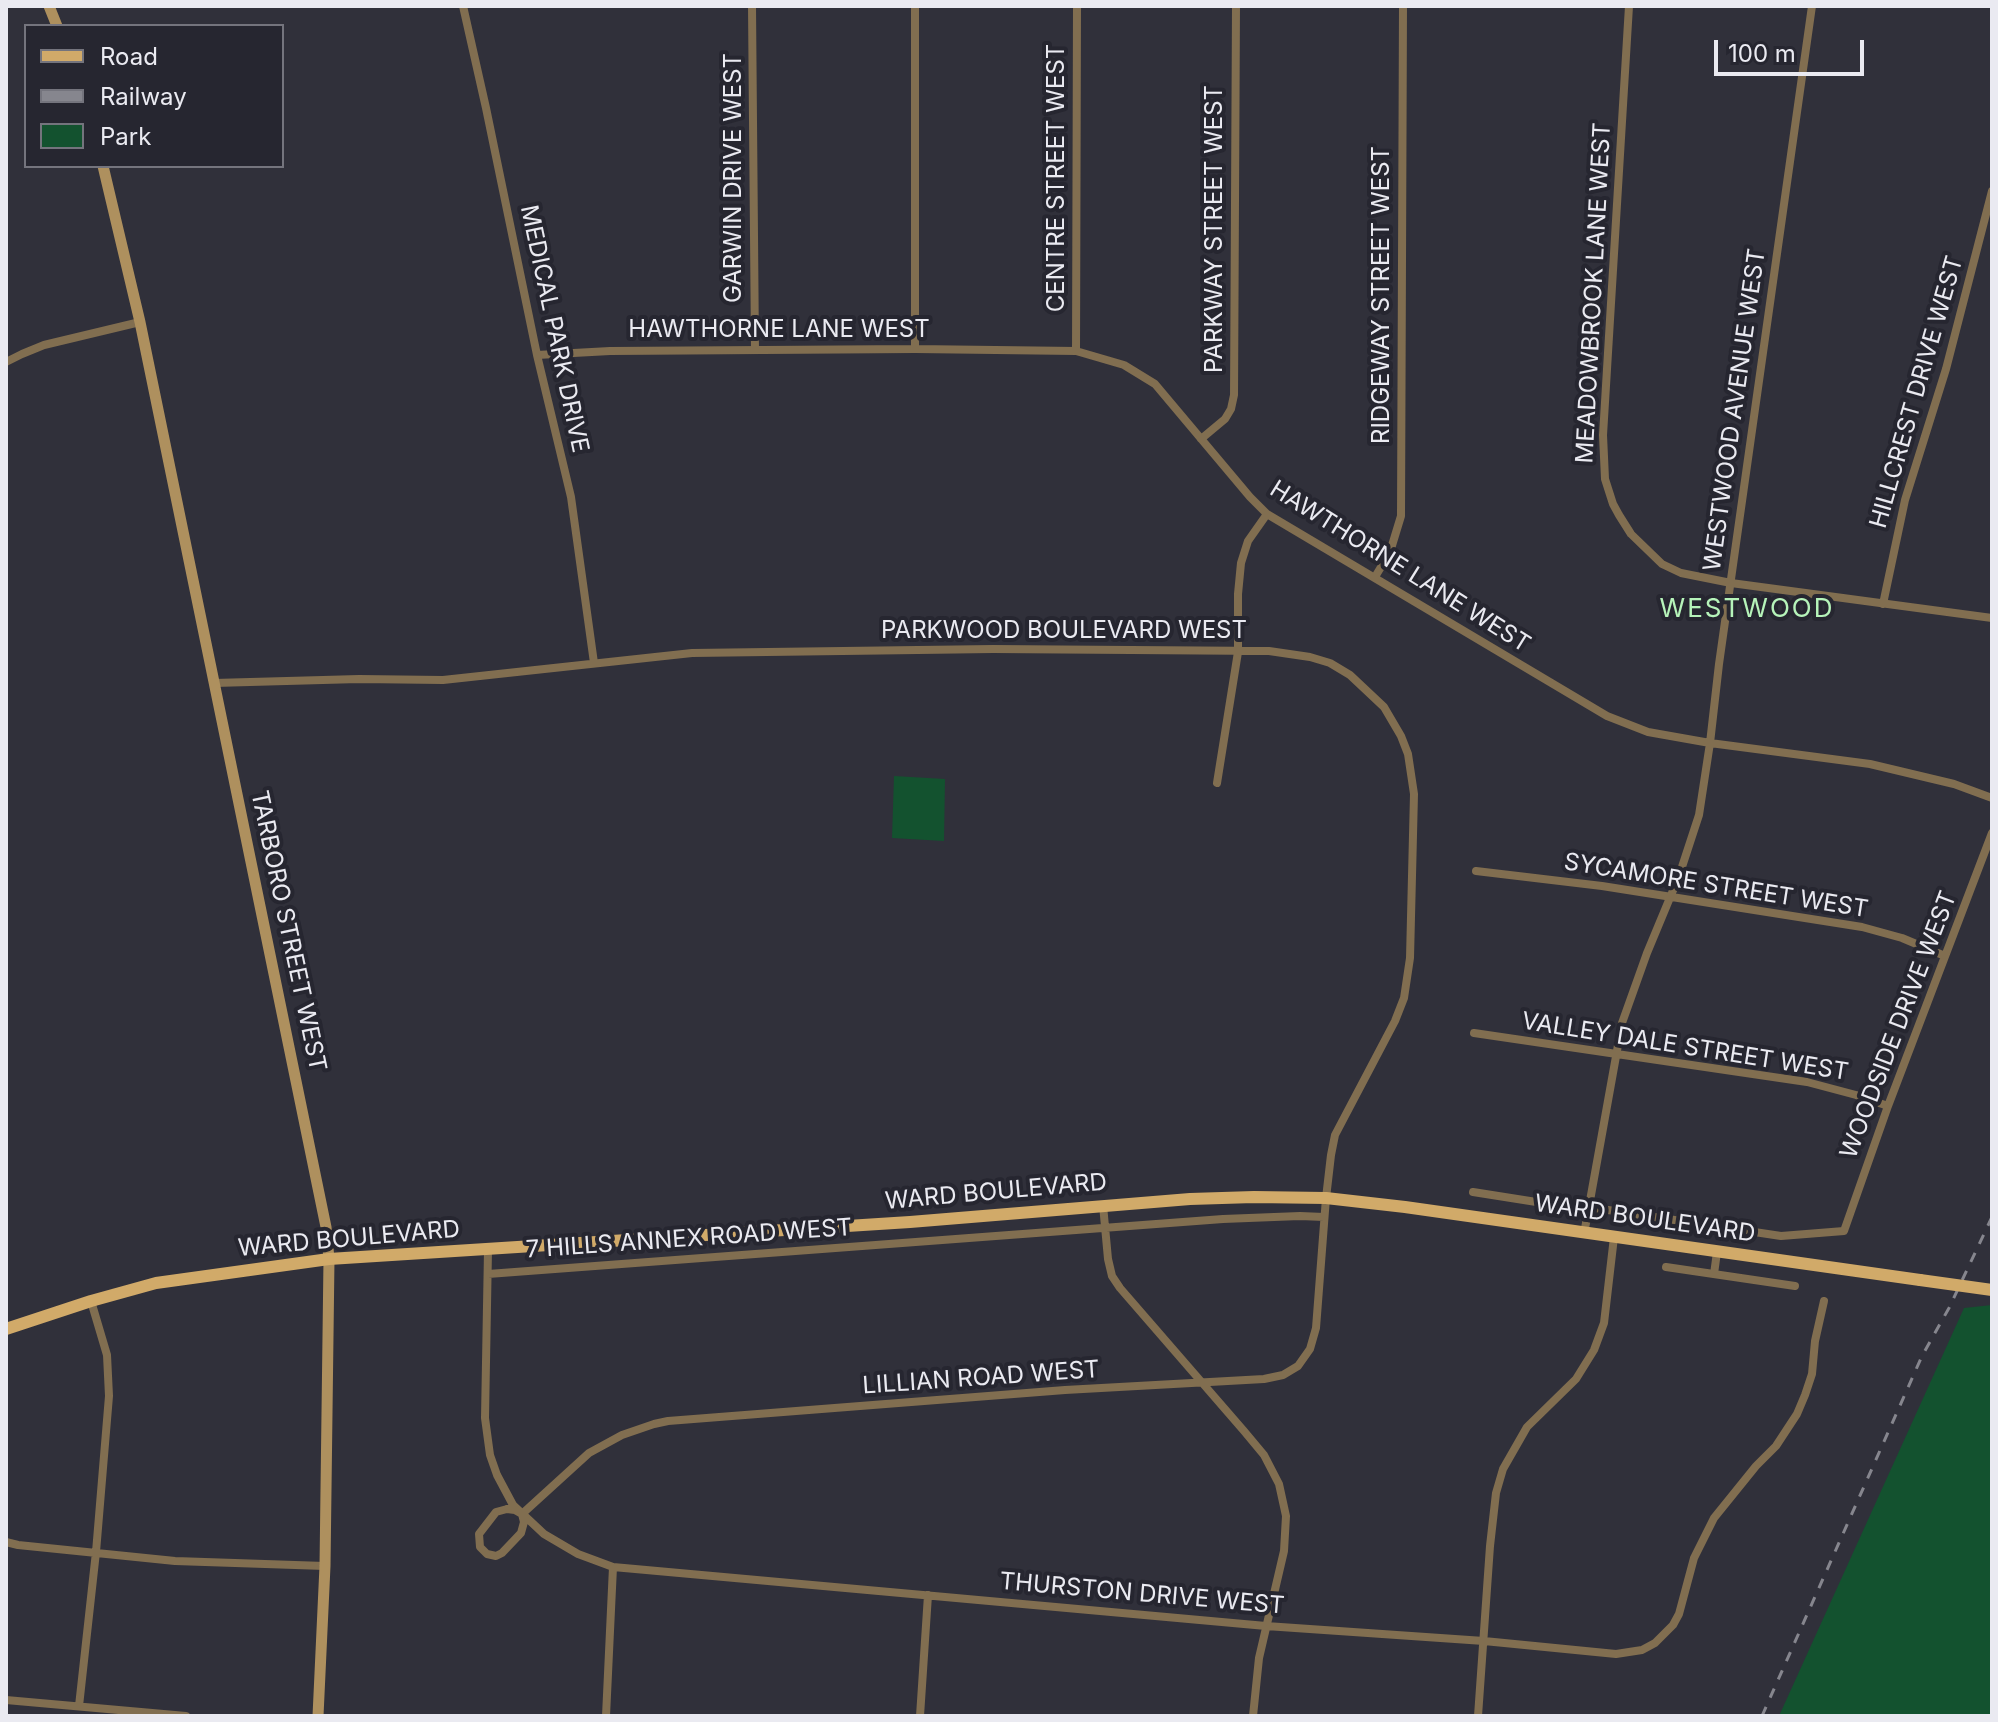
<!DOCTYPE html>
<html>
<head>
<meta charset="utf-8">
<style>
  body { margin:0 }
  #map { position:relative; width:1998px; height:1722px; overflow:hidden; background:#30303a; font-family:Inter,sans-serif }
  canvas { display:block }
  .frame { position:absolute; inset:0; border:8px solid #eaeaf1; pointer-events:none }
  .legend { position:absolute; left:24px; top:24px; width:260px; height:144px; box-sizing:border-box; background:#262630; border:2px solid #74747d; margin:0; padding:10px 14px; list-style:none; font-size:24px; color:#eaeaf1 }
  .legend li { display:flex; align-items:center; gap:16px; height:40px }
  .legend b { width:40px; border:2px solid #74747d }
  .scale { position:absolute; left:1714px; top:40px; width:150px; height:36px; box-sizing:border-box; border:4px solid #eaeaf1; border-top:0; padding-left:10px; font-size:24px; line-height:28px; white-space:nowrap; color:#eaeaf1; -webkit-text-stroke:6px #262630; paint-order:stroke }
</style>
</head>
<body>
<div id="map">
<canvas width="1998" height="1722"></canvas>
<div class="frame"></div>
<ul class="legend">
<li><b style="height:10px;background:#d1aa69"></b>Road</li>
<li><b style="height:10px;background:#86868e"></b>Railway</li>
<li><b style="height:22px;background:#13522f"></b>Park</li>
</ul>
<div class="scale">100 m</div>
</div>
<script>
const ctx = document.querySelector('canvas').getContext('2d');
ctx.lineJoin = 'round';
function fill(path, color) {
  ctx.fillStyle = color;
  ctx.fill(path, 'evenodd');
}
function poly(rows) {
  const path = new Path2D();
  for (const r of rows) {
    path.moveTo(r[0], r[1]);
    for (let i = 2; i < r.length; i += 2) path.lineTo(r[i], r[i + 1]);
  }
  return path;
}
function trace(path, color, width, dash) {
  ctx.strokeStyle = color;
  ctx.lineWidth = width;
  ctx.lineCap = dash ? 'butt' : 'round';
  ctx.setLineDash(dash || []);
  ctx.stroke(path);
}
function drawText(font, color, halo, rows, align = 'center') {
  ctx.font = font + ' Inter,sans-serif';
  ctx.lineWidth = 8;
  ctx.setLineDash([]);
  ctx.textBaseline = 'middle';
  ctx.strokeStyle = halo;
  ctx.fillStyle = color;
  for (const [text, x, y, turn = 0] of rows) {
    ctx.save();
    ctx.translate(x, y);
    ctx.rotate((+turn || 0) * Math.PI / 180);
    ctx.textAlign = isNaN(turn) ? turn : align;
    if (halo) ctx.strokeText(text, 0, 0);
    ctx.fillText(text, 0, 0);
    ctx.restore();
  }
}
fill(poly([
  [894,776,945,779,944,841,892,838],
  [1992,1305,1992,1716,1779,1716,1964,1308]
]), '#13522f');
trace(poly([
  [463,6,486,108,537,355,571,497,594,663],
  [752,6,755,350],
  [915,6,915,349],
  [1629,6,1603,435,1605,479,1613,504,1619,515,1631,534,1662,564,1681,573,1731,583,1992,618],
  [1076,351,1077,6],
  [537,355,610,351,915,349,1076,351,1124,365,1155,384,1250,497,1267,514,1607,716,1648,732,1710,743,1870,764,1954,784,1992,798],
  [6,362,22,354,44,345,140,322],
  [1201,439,1225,419,1231,409,1234,395,1236,6],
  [1375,577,1390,552,1401,516,1403,6],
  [1883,604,1905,500,1946,369,1992,191],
  [214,683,359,679,443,680,692,653,993,649,1269,651,1310,657,1330,663,1350,675,1384,707,1401,736,1408,754,1414,794,1410,958,1404,998,1395,1021,1335,1135,1331,1155,1326,1198,1316,1328,1310,1349,1298,1366,1283,1375,1264,1379,1065,1390,668,1421,654,1424,622,1435,589,1453,522,1514],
  [1217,783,1238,652,1238,594,1241,563,1248,541,1267,514],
  [1476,871,1602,886,1862,927,1902,938,1945,956],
  [1474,1033,1807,1082,1856,1095,1888,1106],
  [1473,1192,1587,1210],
  [1103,1205,1108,1259,1112,1276,1120,1288,1244,1431,1264,1455,1279,1484,1286,1516,1284,1551,1259,1658,1253,1716],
  [1588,1207,1781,1236,1844,1231,1888,1106,1992,833],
  [1584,1234,1622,1023,1647,953,1679,876,1699,815,1710,743,1719,664,1812,6],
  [488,1250,485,1418,490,1455,497,1475,513,1505,544,1534,578,1554,613,1567,1266,1626,1484,1641,1616,1654,1642,1650,1655,1643,1673,1625,1679,1614,1694,1558,1714,1518,1756,1466,1776,1446,1797,1414,1805,1395,1812,1374,1815,1341,1824,1301],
  [1666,1267,1795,1286],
  [488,1274,1223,1219,1300,1216,1324,1217],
  [1714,1274,1717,1252],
  [507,1509,515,1510,522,1514,524,1522,521,1533,502,1553,496,1556,487,1554,480,1547,479,1534,496,1512,507,1509],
  [6,1542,18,1545,175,1561,325,1566],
  [6,1700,186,1716],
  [79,1706,96,1552,109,1396,107,1355,91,1301],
  [606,1716,613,1567],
  [920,1716,928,1595],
  [1478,1716,1490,1546,1496,1493,1503,1469,1527,1427,1576,1379,1594,1350,1604,1323,1614,1237]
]), '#816e50', 8);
trace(poly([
  [49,6,57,26],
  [103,166,140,322,326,1227,329,1259,325,1566,318,1716]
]), '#ae905e', 11);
trace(poly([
  [6,1329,91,1301,156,1283,329,1259,910,1222,1190,1199,1254,1197,1326,1198,1405,1207,1920,1280]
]), '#d1aa69', 12);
trace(poly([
  [1762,1716,1922,1356,1949,1308,1992,1217]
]), '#86868e', 3, [10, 10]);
trace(poly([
  [1920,1280,1992,1290]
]), '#d1aa69', 12);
drawText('24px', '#eaeaf1', '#262630', [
  ["GARWIN DRIVE WEST",734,178,-90],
  ["CENTRE STREET WEST",1057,178,-90],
  ["PARKWAY STREET WEST",1215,229,-90],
  ["MEADOWBROOK LANE WEST",1594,293,-87],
  ["RIDGEWAY STREET WEST",1382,295,-90],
  ["MEDICAL PARK DRIVE",554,329,78],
  ["HAWTHORNE LANE WEST",779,330],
  ["HILLCREST DRIVE WEST",1917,392,-74],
  ["WESTWOOD AVENUE WEST",1735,410,-82],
  ["HAWTHORNE LANE WEST",1400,567,32],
  ["PARKWOOD BOULEVARD WEST",1064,631],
  ["SYCAMORE STREET WEST",1716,886,9],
  ["TARBORO STREET WEST",288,931,78],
  ["WOODSIDE DRIVE WEST",1899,1025,-69],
  ["VALLEY DALE STREET WEST",1685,1047,9],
  ["WARD BOULEVARD",996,1192,-5],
  ["WARD BOULEVARD",1645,1219,8],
  ["WARD BOULEVARD",349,1239,-5],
  ["7 HILLS ANNEX ROAD WEST",689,1239,-4],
  ["LILLIAN ROAD WEST",981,1378,-4],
  ["THURSTON DRIVE WEST",1142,1594,5]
]);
ctx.letterSpacing = '2px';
drawText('26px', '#b6f4ba', '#262630', [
  ["WESTWOOD",1747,609]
]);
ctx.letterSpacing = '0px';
</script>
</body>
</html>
